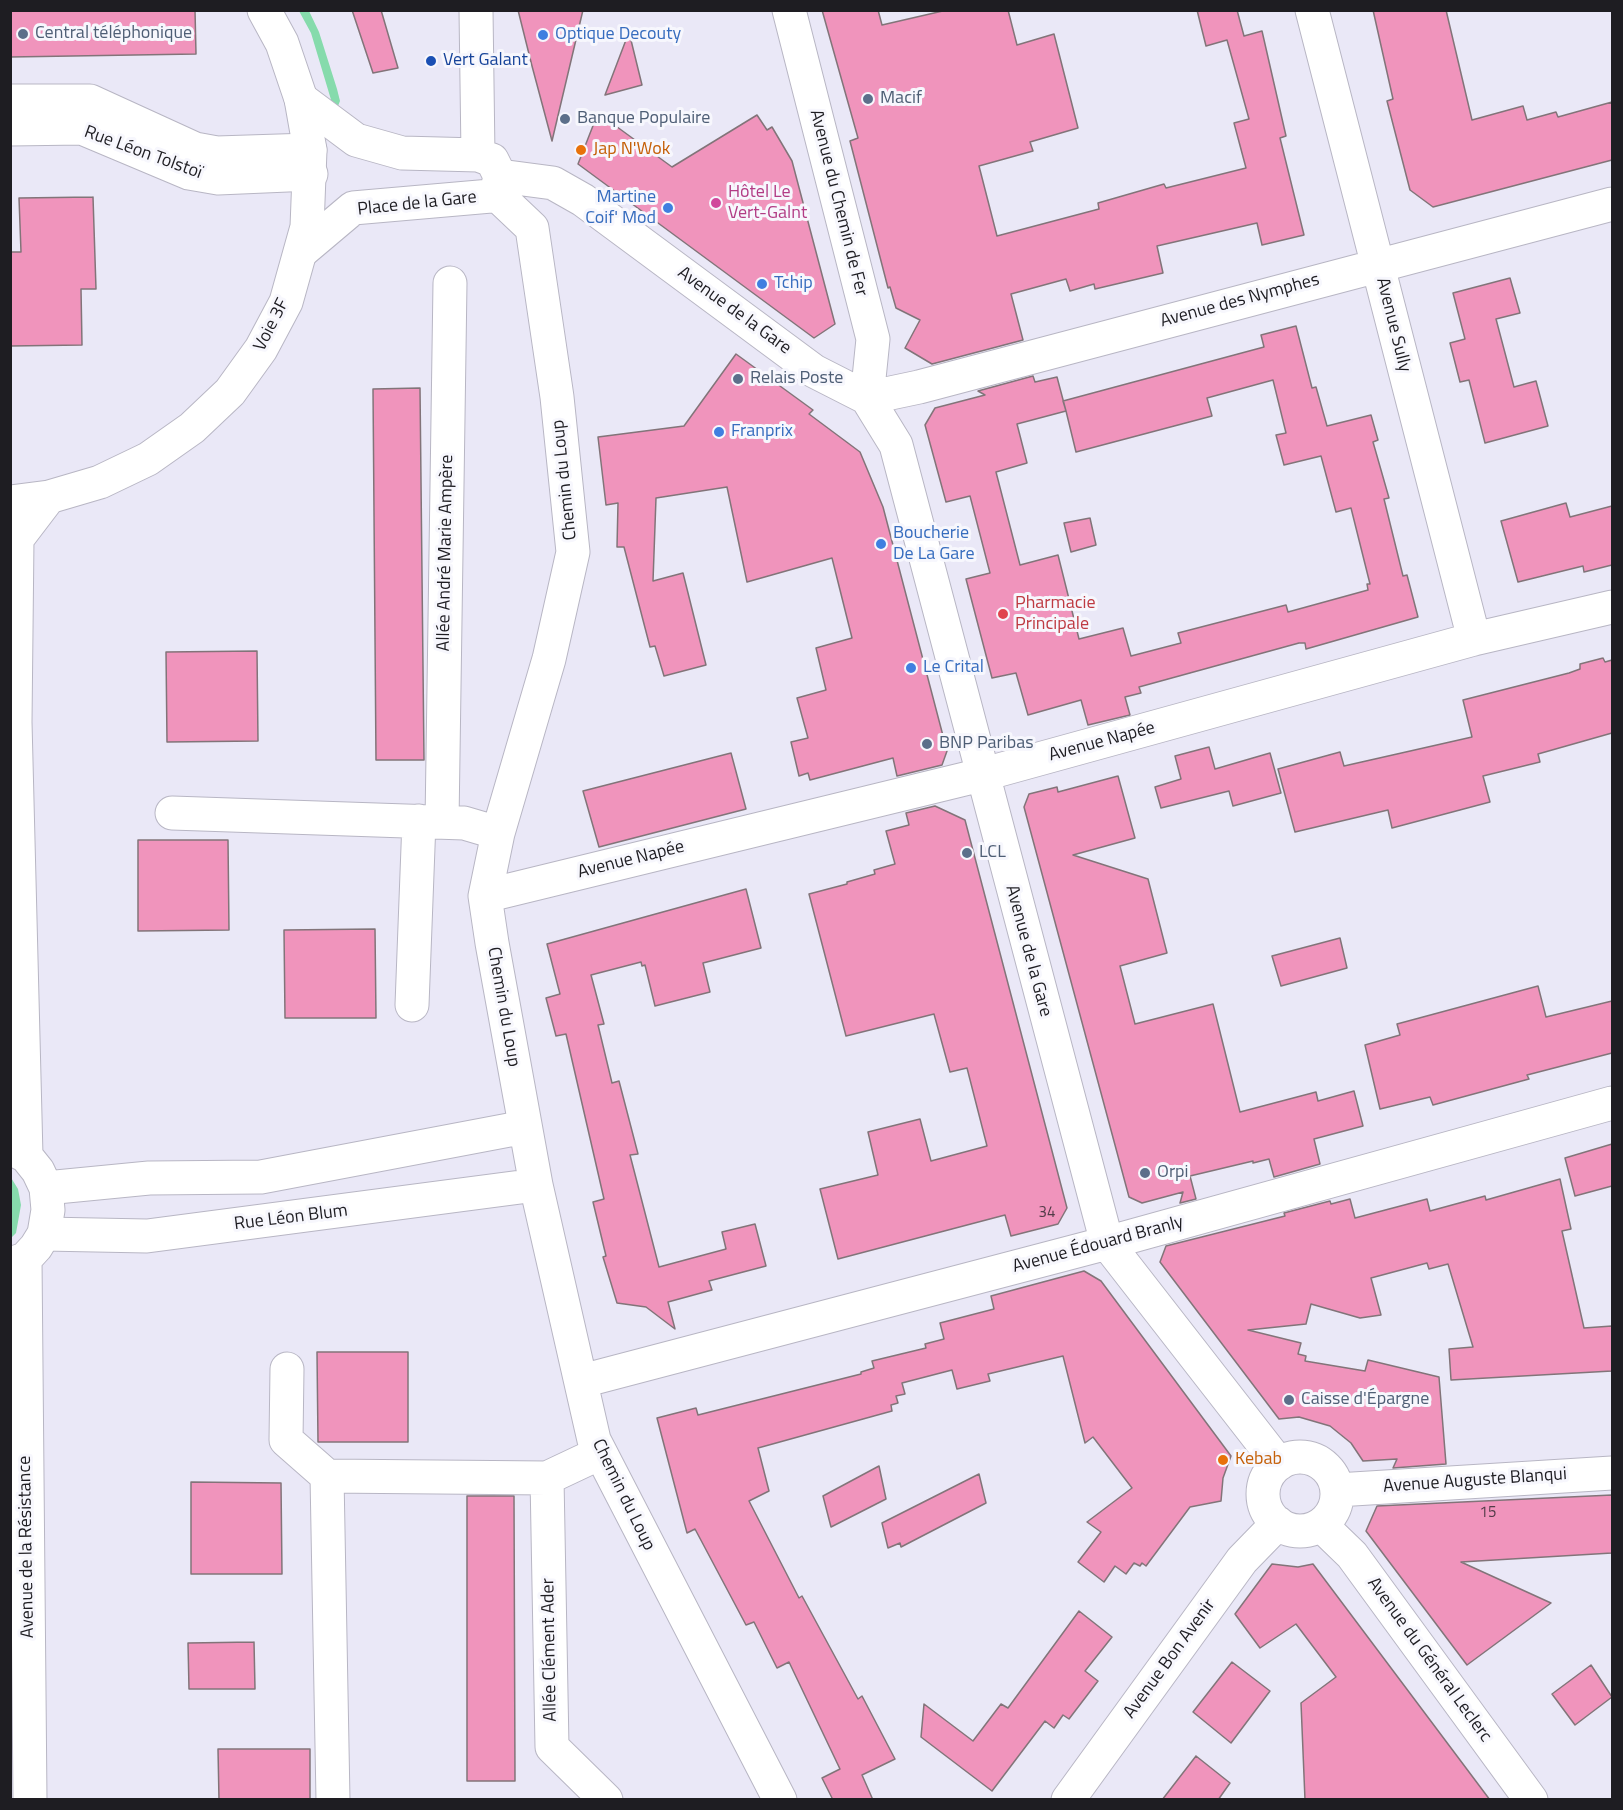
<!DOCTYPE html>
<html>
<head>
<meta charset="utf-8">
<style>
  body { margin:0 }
  #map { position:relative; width:1623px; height:1810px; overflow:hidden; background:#eae8f7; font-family:"Titillium Web",sans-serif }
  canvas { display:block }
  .frame { position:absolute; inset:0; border:12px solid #1e1d22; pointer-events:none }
</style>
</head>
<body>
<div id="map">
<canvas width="1623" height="1810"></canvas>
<div class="frame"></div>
</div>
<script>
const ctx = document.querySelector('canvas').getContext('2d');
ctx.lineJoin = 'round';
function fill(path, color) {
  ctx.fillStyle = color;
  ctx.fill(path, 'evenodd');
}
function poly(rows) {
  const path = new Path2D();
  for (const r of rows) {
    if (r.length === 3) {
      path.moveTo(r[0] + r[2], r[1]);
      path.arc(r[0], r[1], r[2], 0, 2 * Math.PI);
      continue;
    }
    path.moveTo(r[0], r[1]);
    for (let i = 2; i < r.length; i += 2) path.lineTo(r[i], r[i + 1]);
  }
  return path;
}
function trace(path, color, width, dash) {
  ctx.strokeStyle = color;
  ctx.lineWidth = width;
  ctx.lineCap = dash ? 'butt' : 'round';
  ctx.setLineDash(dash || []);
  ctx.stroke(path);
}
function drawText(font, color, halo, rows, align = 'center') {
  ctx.font = font + ' "Titillium Web",sans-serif';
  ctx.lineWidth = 6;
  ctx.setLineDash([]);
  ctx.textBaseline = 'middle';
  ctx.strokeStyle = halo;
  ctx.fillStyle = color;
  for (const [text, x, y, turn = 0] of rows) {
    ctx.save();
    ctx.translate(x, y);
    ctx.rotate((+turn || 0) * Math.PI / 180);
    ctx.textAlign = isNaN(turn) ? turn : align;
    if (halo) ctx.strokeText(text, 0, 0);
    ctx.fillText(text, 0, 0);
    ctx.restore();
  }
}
fill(poly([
  [299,11,309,11,319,32,337,89,340,101,338,106,332,103,311,33],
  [10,1176,18,1189,21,1205,16,1233,11,1238]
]), '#86dbac');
const building = poly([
  [10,10,195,10,196,54,10,57,10,10],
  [352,10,381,10,398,68,373,73,352,10],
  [518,10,583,10,552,141,532,66,518,10],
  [822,10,878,10,882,25,947,10,1008,10,1017,45,1054,34,1078,128,1030,142,1033,151,979,166,997,236,1099,209,1098,203,1164,184,1166,188,1246,168,1234,123,1249,119,1227,40,1206,46,1197,10,1237,10,1244,36,1262,31,1286,136,1280,138,1304,235,1262,245,1257,223,1157,246,1163,273,1095,289,1094,284,1070,291,1066,279,1011,294,1023,340,932,364,905,348,920,320,896,308,890,287,888,288,850,141,858,138,822,10],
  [1373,10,1446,10,1472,120,1523,106,1527,120,1556,112,1558,117,1612,102,1612,160,1433,207,1410,190,1387,101,1393,99,1373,10],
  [629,32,642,85,605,95,629,32],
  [598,113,672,167,757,115,767,130,772,127,792,161,835,324,814,338,578,164,598,113],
  [93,197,96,289,81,289,82,345,10,346,10,252,21,252,19,198,93,197],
  [1510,278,1520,313,1496,319,1514,387,1536,381,1548,426,1485,443,1469,380,1460,382,1450,343,1465,339,1453,293,1510,278],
  [1296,326,1312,388,1316,387,1327,426,1371,415,1378,440,1373,442,1389,498,1384,499,1403,576,1407,575,1418,617,1306,649,1305,643,1299,643,1139,687,1141,693,1125,697,1130,715,1088,725,1081,700,1028,715,1016,673,992,678,966,579,990,573,970,496,946,502,925,425,935,408,985,395,978,391,1033,376,1035,382,1057,377,1066,411,1063,401,1264,347,1261,335,1296,326],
  [1273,380,1286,433,1276,435,1284,465,1321,456,1336,512,1351,508,1370,584,1367,584,1368,590,1288,612,1286,605,1178,633,1181,643,1131,656,1123,628,1079,639,1058,555,1020,565,996,472,1027,463,1017,424,1066,411,1076,452,1212,416,1207,398,1273,380],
  [736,354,813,410,809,414,860,452,883,507,947,751,942,765,897,776,893,758,810,780,808,773,799,776,791,742,808,738,797,698,826,690,816,648,852,638,832,558,747,582,727,487,656,498,653,581,683,573,706,665,664,676,655,646,650,647,624,547,617,547,618,503,606,505,598,437,684,426,736,354],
  [420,388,424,760,376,760,373,389,420,388],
  [1566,503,1570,517,1612,506,1612,565,1584,572,1583,566,1518,582,1501,521,1566,503],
  [1090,518,1096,545,1071,552,1064,523,1090,518],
  [257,651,258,741,167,742,166,652,257,651],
  [1603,658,1605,662,1612,660,1612,733,1538,754,1540,762,1483,776,1490,802,1392,828,1388,810,1295,832,1278,769,1340,752,1344,766,1472,737,1463,700,1569,673,1580,669,1580,664,1603,658],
  [1209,747,1215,769,1270,753,1281,793,1233,806,1229,791,1161,808,1155,787,1181,779,1175,756,1209,747],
  [731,753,746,809,599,847,583,791,731,753],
  [1118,776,1135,838,1073,855,1148,879,1167,953,1120,966,1135,1024,1213,1004,1240,1112,1316,1092,1318,1101,1354,1091,1363,1126,1314,1139,1320,1164,1274,1177,1269,1159,1253,1163,1253,1161,1190,1176,1196,1199,1180,1203,1183,1192,1142,1203,1129,1197,1024,807,1029,794,1057,787,1058,792,1118,776],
  [935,806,965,820,1067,1208,1058,1224,1011,1236,1005,1215,838,1259,820,1189,878,1175,868,1132,920,1119,931,1161,987,1146,967,1068,950,1072,934,1014,846,1036,809,894,847,884,847,882,875,874,874,870,895,864,886,831,909,825,906,813,935,806],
  [138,840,228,840,229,930,138,931,138,840],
  [746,889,761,948,703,963,710,992,655,1006,645,965,642,966,641,962,591,975,604,1024,598,1025,612,1083,619,1081,638,1154,630,1155,659,1267,726,1249,722,1232,755,1224,766,1266,709,1281,712,1290,668,1302,675,1329,646,1307,617,1303,603,1257,606,1256,593,1202,604,1199,566,1034,556,1036,546,998,560,994,547,944,746,889],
  [375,929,376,1018,285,1018,284,930,375,929],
  [1340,938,1347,968,1281,986,1272,956,1340,938],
  [1538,986,1546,1017,1612,1001,1612,1053,1527,1075,1529,1079,1433,1105,1430,1097,1380,1109,1365,1045,1400,1035,1397,1024,1538,986],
  [1612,1144,1612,1186,1575,1196,1565,1158,1612,1144],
  [1560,1179,1571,1229,1562,1231,1584,1328,1612,1326,1612,1371,1451,1380,1449,1349,1473,1347,1448,1264,1429,1269,1427,1263,1371,1278,1381,1315,1360,1318,1311,1304,1306,1324,1248,1330,1301,1343,1298,1354,1306,1356,1305,1361,1365,1371,1368,1360,1439,1377,1446,1464,1393,1468,1397,1459,1363,1461,1351,1443,1330,1426,1299,1417,1279,1419,1160,1262,1166,1246,1285,1216,1284,1213,1330,1201,1331,1204,1350,1199,1355,1218,1427,1199,1430,1211,1485,1196,1486,1200,1560,1179],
  [1084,1271,1101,1281,1231,1456,1223,1478,1221,1501,1190,1507,1146,1566,1142,1563,1140,1566,1134,1563,1126,1574,1115,1566,1104,1582,1078,1562,1101,1532,1087,1522,1132,1488,1093,1437,1085,1443,1063,1356,988,1374,990,1381,957,1389,952,1370,902,1383,905,1394,896,1396,898,1403,891,1405,892,1411,758,1448,769,1491,749,1501,799,1598,802,1596,858,1699,862,1696,895,1759,862,1775,873,1800,833,1800,822,1778,840,1769,789,1662,777,1668,754,1622,746,1625,695,1529,687,1533,657,1418,696,1408,698,1415,861,1374,861,1372,874,1368,872,1361,926,1348,925,1344,944,1339,940,1323,994,1309,991,1296,1084,1271],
  [317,1352,408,1352,408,1442,318,1442,317,1352],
  [879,1466,886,1499,831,1527,823,1496,879,1466],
  [979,1474,986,1503,901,1547,900,1543,888,1548,882,1523,979,1474],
  [191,1482,281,1483,282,1574,191,1574,191,1482],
  [1612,1495,1612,1553,1461,1562,1551,1603,1467,1665,1366,1531,1377,1506,1612,1495],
  [467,1496,514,1496,515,1781,467,1781,467,1496],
  [1272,1564,1298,1567,1313,1564,1490,1800,1305,1800,1301,1703,1336,1677,1296,1624,1260,1648,1235,1614,1272,1564],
  [1079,1611,1112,1637,1085,1671,1098,1681,1069,1719,1063,1715,1054,1728,1045,1721,992,1791,921,1737,924,1704,973,1741,1001,1704,1008,1708,1079,1611],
  [254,1642,255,1689,189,1689,188,1643,254,1642],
  [1232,1662,1270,1691,1231,1743,1193,1712,1232,1662],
  [1591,1665,1612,1697,1575,1725,1552,1694,1591,1665],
  [218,1749,310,1749,310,1800,219,1800,218,1749],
  [1196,1756,1230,1783,1218,1800,1162,1800,1196,1756]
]);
fill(building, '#f094bc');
trace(building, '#827479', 1.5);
const minor = poly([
  [476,10,478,155],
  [789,10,873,339,867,398,919,387,1612,204],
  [1312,10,1474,639],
  [301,99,356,140,402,153,478,155,492,160,500,176,497,190,491,196,353,208,302,251],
  [10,101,90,101,195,149,217,153,310,150],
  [10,129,82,128,189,173,218,178,311,174],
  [500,176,553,183,583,200,814,371,867,398,896,445,1107,1243,1279,1464],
  [494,192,532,228,557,397,573,552,549,659,498,833,485,896,492,943,536,1185,594,1440,780,1800],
  [172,813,464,823,498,833],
  [442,822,450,283],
  [485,896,981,775,1474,639,1612,607],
  [412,1005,419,821],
  [46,1188,149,1178,261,1177,525,1127],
  [44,1234,147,1236,536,1185],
  [287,1369,286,1440,327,1476,333,1800],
  [582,1381,1107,1243,1612,1103],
  [1300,1494,37],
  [327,1476,547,1478,600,1453],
  [547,1478,552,1747,606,1800],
  [1337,1490,1612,1473],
  [1321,1525,1352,1555,1531,1800],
  [1068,1800,1242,1560,1278,1523]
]);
const major = poly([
  [10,502,49,497,100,482,148,459,192,428,230,392,261,349,286,302,307,227,310,150,301,99,282,43,264,10],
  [10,1148,26,1156,38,1171,46,1188,48,1210,44,1234,36,1247,25,1259,10,1264],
  [26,1156,15,722,17,539,49,497],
  [25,1259,30,1800]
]);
trace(minor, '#b8b6c4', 35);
trace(major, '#b8b6c4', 35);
trace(minor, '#fff', 33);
trace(major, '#fff', 33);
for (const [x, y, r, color] of [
  [23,34,6,"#5c6f8a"],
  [543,35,6,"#3f7fe0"],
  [431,61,6,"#1a4fb4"],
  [868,99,6,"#5c6f8a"],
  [565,119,6,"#5c6f8a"],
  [581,150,6,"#e8710a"],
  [716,203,6,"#d1479c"],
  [668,208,6,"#3f7fe0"],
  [762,284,6,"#3f7fe0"],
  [738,379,6,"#5c6f8a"],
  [719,432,6,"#3f7fe0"],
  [881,544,6,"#3f7fe0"],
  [1003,614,6,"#e0444e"],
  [911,668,6,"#3f7fe0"],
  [927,744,6,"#5c6f8a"],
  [967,853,6,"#5c6f8a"],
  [1145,1173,6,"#5c6f8a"],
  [1289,1400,6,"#5c6f8a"],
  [1223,1460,6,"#e8710a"]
]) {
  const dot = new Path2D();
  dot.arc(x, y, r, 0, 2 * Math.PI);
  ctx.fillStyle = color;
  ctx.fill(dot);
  trace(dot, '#f7f7fd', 2);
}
drawText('15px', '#523b48', null, [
  ["34",1047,1213],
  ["15",1488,1513]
]);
drawText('18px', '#4e5e75', '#f7f7fd', [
  ["Central téléphonique",35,34],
  ["Macif",880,99],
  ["Banque Populaire",577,119],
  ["Relais Poste",750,379],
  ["BNP Paribas",939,744],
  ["LCL",979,853],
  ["Orpi",1157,1173],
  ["Caisse d'Épargne",1301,1400]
], 'left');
drawText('18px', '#366cbe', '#f7f7fd', [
  ["Optique Decouty",555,35],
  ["Martine",656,198,"right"],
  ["Coif' Mod",656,219,"right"],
  ["Tchip",774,284],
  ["Franprix",731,432],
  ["Boucherie",893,534],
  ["De La Gare",893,555],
  ["Le Crital",923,668]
], 'left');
drawText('18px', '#164399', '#f7f7fd', [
  ["Vert Galant",443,61]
], 'left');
drawText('18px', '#c56008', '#f7f7fd', [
  ["Jap N'Wok",593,150],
  ["Kebab",1235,1460]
], 'left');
drawText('18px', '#1e1d22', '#f7f7fd', [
  ["Rue Léon Tolstoï",143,153,20],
  ["Avenue du Chemin de Fer",838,203,76],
  ["Place de la Gare",417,204,-6],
  ["Avenue des Nymphes",1240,301,-15],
  ["Avenue de la Gare",734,311,36],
  ["Voie 3F",272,325,-63],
  ["Avenue Sully",1393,325,76],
  ["Chemin du Loup",565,480,-96],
  ["Allée André Marie Ampère",446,553,-89],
  ["Avenue Napée",1102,742,-15],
  ["Avenue Napée",631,860,-14],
  ["Avenue de la Gare",1028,951,75],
  ["Chemin du Loup",503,1007,80],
  ["Rue Léon Blum",291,1218,-7],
  ["Avenue Édouard Branly",1098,1245,-15],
  ["Avenue Auguste Blanqui",1475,1481,-4],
  ["Chemin du Loup",623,1495,64],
  ["Avenue de la Résistance",27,1547,-91],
  ["Allée Clément Ader",550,1650,-91],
  ["Avenue Bon Avenir",1170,1659,-54],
  ["Avenue du Général Leclerc",1429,1660,54]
]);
drawText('18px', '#b23c85', '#f7f7fd', [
  ["Hôtel Le",728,193],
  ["Vert-Galnt",728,214]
], 'left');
drawText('18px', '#be3a42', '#f7f7fd', [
  ["Pharmacie",1015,604],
  ["Principale",1015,625]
], 'left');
</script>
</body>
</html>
